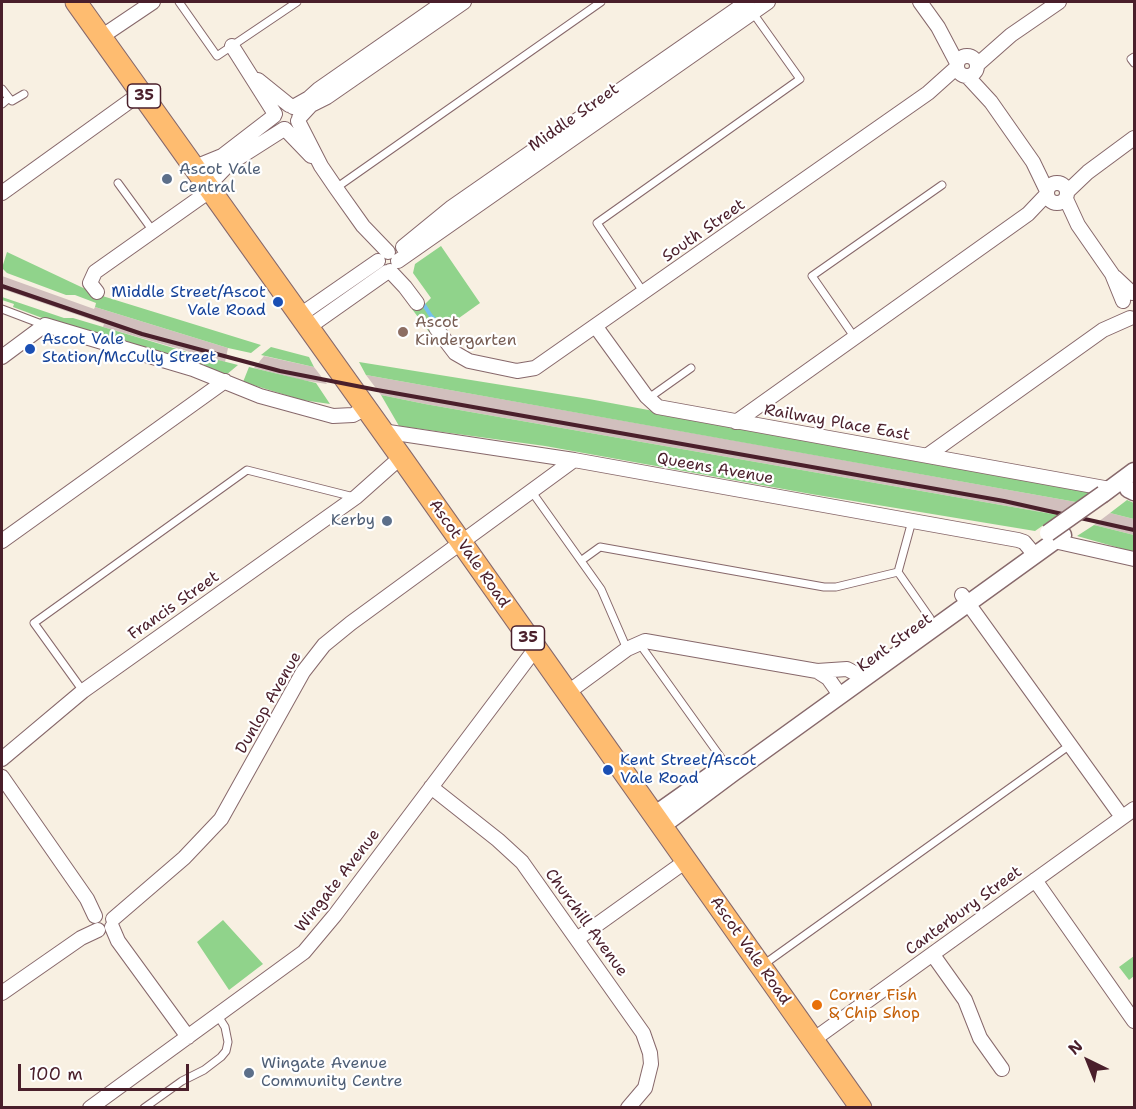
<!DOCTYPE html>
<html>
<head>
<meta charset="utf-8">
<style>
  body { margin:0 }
  #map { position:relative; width:1136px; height:1109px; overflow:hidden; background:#f8f0e2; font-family:"Shantell Sans",sans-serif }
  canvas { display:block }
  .frame { position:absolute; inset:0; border:3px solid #4a1f2b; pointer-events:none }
  .north { position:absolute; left:1058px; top:1031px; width:60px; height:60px; -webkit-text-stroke:4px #fff; paint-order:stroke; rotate:317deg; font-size:16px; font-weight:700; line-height:24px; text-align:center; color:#4a1f2b }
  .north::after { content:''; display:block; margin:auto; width:21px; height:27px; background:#4a1f2b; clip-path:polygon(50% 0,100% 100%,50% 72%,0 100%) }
  .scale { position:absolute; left:18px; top:1064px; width:171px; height:27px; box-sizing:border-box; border:3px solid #4a1f2b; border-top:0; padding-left:8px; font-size:18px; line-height:21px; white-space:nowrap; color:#4a1f2b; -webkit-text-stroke:4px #fff; paint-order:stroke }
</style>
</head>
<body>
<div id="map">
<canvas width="1136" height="1109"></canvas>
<div class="frame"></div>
<div class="north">N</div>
<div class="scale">100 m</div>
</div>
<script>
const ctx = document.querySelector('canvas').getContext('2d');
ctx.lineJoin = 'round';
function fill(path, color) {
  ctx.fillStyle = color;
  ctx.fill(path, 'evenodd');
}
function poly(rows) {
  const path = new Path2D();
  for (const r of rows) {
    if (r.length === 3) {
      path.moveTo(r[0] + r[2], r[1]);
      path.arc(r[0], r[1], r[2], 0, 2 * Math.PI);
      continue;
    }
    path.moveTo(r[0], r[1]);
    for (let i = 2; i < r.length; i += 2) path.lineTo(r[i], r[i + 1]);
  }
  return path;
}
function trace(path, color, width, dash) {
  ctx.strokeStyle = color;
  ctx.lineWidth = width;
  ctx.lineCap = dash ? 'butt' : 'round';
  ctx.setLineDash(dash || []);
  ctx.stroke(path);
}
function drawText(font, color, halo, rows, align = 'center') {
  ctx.font = font + ' "Shantell Sans",sans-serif';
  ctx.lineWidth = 4.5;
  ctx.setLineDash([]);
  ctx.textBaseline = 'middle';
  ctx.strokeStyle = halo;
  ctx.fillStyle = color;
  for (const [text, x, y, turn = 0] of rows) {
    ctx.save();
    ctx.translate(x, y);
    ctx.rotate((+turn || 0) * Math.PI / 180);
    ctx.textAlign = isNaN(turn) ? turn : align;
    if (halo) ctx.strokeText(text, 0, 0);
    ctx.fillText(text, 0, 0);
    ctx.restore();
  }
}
fill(poly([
  [2,276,94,309,95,307,228,348,225,362,103,327,104,324,2,289],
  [264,356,314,367,327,384,301,380,254,368],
  [366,375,748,443,1076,502,1058,515,425,404,381,395],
  [1110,513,1134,519,1134,535,1094,525]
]), '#d1bfbd');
fill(poly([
  [441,246,480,303,452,323,441,325,432,336,412,309,424,305,431,298,413,273,415,264],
  [7,252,96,294,261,345,251,353,228,348,95,307,96,303,75,295,66,295,7,273,2,268],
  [2,297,64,318,73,318,187,352,238,365,226,375,53,322,13,307,14,304,2,300],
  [271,347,309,357,314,367,261,355],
  [359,362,589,399,1091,492,1076,502,366,375],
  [249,367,316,383,330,404,302,400,243,382],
  [381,395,425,404,1058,515,1035,531,811,494,545,446,399,426],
  [1127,500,1134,503,1134,519,1110,513],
  [1094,525,1134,535,1134,552,1077,536],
  [223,920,263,964,229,990,197,942],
  [1134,956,1134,976,1129,980,1119,967]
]), '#90d38b');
trace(poly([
  [424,305,431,316,440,325]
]), '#75c1ef', 4);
const service = poly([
  [179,2,217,56,297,2],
  [1134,57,1131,59,1134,63],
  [2,89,9,98,2,104],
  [9,98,12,101,24,94],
  [118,183,153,231],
  [336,188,601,2],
  [644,293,597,223,800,79,753,13],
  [2,309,44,325],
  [855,338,812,276,942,185],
  [653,395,691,368],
  [532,492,601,589,627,649],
  [582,560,600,547,824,587,836,587,898,572,912,521],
  [898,572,930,618],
  [639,643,727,766],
  [83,691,34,623,247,470,354,497],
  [763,965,1070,745],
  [144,1108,182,1081,204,1070,221,1057,226,1051,228,1042,225,1027,218,1016]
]);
const minor = poly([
  [920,2,938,27,957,63],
  [101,37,153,2],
  [232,46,275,114],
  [967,66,10],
  [977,65,1011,35,1059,2],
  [967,76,991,102,1033,162,1047,191],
  [258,80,289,105],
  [293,107,309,98,319,89,444,2],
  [299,118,311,105,327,97,464,2],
  [298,121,321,166,336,188,363,226,388,252],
  [285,129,311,156],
  [195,167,222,156,274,116],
  [1057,193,10],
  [208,186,229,164,284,129],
  [1067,192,1088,172,1134,138],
  [2,193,141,93],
  [1066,199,1078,225,1112,274,1123,301],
  [403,247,452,207,747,2],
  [398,261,768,2],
  [390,271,405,287,417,303],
  [1115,277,1132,293],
  [97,292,90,283,95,272,211,190],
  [300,315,378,261],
  [309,327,387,272],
  [596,327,646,396,658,407,1110,489],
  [436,328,455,353,469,361,517,371,535,368,928,93,957,67],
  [2,357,45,325,193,369,260,396,333,416,353,415,366,408],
  [736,422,1028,214,1047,194],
  [382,431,574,460,1018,540,1024,542,1035,555],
  [928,455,1103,330,1130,318],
  [2,541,225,381],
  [1054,541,1134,559],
  [962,595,1122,817],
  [817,671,828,678,840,695],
  [567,693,627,649,645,641,817,671,847,669,864,678],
  [2,759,83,691,356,497,401,457],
  [2,777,87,899,95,916],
  [431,787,498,840,522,862,643,1033,650,1053,651,1064,645,1088,628,1108],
  [1035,880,1134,1021],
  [113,919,184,858,221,819,303,672,324,645,351,623,574,460],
  [112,927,118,941,188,1037],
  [577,939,686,861],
  [933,955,965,1000,980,1038,1002,1069],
  [2,993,81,938,98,930],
  [813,1040,1134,809],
  [90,1108,304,952,335,915,536,648]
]);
const tertiary = poly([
  [1128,489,1134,492],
  [1103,494,1134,471],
  [654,815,722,767],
  [662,826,733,773,1063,535]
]);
const primary = poly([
  [76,2,401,457,861,1108]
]);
trace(service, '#87686b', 9);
trace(minor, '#87686b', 16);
trace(tertiary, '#87686b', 19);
trace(primary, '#87686b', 23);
trace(service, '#fff', 7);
trace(minor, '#fff', 14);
trace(tertiary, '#fff', 16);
trace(primary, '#febc70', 21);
trace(poly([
  [2,286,142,334,280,371,377,390,1004,501,1134,530]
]), '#4a1f2b', 4);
const tertiaryBridge = poly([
  [1048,533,1103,494]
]);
trace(tertiaryBridge, '#87686b', 19, []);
trace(tertiaryBridge, '#fff', 16);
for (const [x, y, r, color] of [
  [167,179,6,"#5c6f8a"],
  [278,302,6,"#1a4fb4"],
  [403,332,6,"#8d6e63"],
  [30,349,6,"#1a4fb4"],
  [387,521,6,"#5c6f8a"],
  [608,770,6,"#1a4fb4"],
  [817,1005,6,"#e8710a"],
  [249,1073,6,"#5c6f8a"]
]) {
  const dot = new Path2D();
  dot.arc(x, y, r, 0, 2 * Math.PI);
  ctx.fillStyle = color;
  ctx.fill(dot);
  trace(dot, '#fff', 2);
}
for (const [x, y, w] of [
  [144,96,33],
  [528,638,33]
]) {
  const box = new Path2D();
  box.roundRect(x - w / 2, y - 12, w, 24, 4.5);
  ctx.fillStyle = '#fff';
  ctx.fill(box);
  trace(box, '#4a1f2b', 1.5);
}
drawText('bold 15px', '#4a1f2b', null, [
  ["35",144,96],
  ["35",528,638]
]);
drawText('16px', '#4a1f2b', '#fff', [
  ["Middle Street",574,118,-35],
  ["South Street",704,231,-35],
  ["Railway Place East",837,423,10],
  ["Queens Avenue",715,469,10],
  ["Ascot Vale Road",469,554,55],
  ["Francis Street",174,606,-35],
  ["Kent Street",895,643,-36],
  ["Dunlop Avenue",269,703,-60],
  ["Wingate Avenue",338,881,-52],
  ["Canterbury Street",964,911,-36],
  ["Churchill Avenue",586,923,54],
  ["Ascot Vale Road",750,951,55]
]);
drawText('16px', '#4e5e75', '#fff', [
  ["Ascot Vale",179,170],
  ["Central",179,188],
  ["Kerby",375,521,"right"],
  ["Wingate Avenue",261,1064],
  ["Community Centre",261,1082]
], 'left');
drawText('16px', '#164399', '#fff', [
  ["Middle Street/Ascot",266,293,"right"],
  ["Vale Road",266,311,"right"],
  ["Ascot Vale",42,340],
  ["Station/McCully Street",42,358],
  ["Kent Street/Ascot",620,761],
  ["Vale Road",620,779]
], 'left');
drawText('16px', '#785e54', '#fff', [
  ["Ascot",415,323],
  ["Kindergarten",415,341]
], 'left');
drawText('16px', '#c56008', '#fff', [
  ["Corner Fish",829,996],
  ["& Chip Shop",829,1014]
], 'left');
</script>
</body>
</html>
